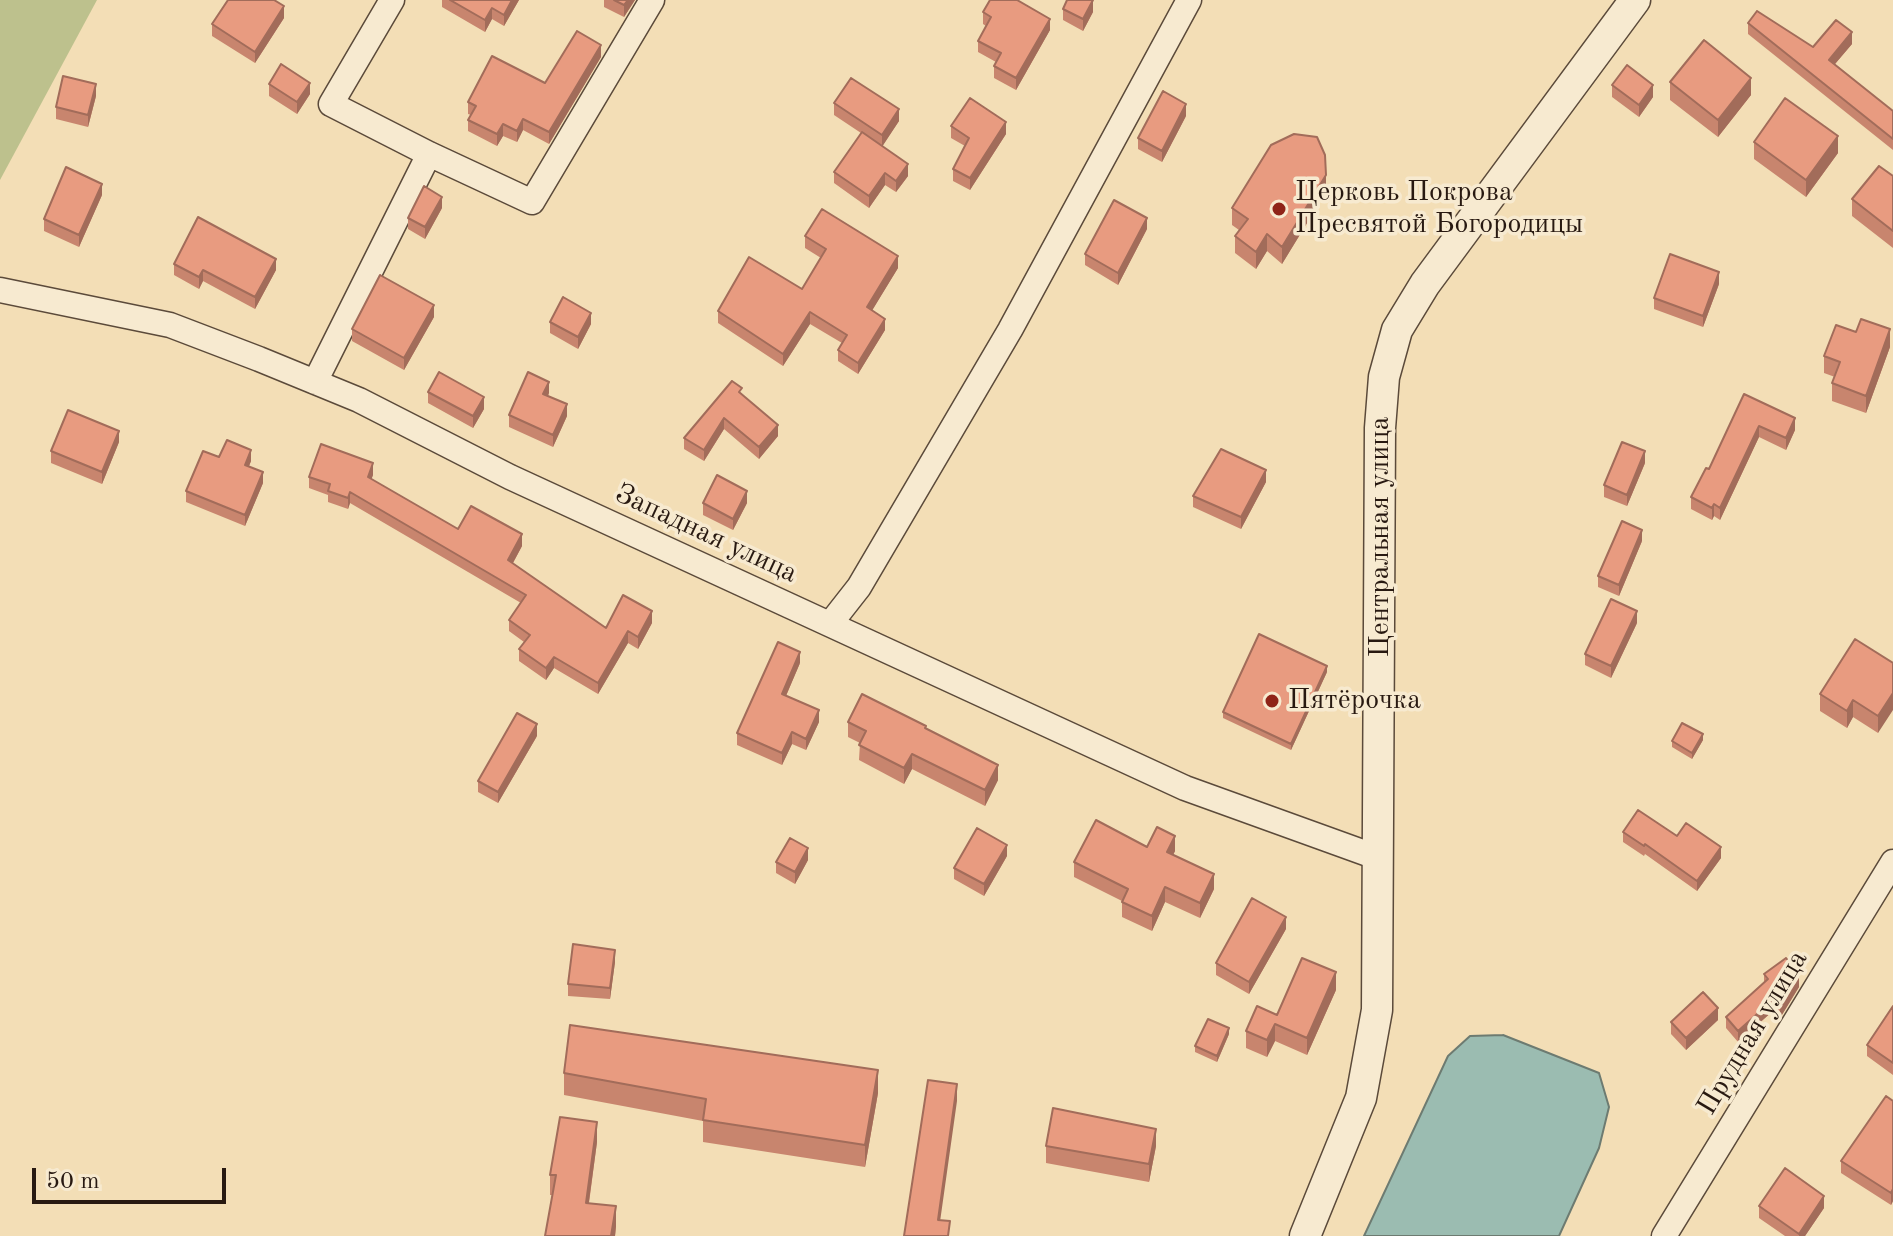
<!DOCTYPE html>
<html>
<head>
<meta charset="utf-8">
<style>
  body { margin:0 }
  #map { position:relative; width:1893px; height:1236px; overflow:hidden; background:#f3deb6; font-family:"Old Standard TT",serif }
  canvas { display:block }
  .scale { position:absolute; left:32px; top:1168px; width:194px; height:36px; box-sizing:border-box; border:4px solid #281911; border-top:0; padding-left:10px; font-size:24px; line-height:28px; white-space:nowrap; color:#281911; -webkit-text-stroke:6px #f7ead0; paint-order:stroke }
</style>
</head>
<body>
<div id="map">
<canvas width="1893" height="1236"></canvas>
<div class="scale">50 m</div>
</div>
<script>
const ctx = document.querySelector('canvas').getContext('2d');
ctx.lineJoin = 'round';
function fill(path, color) {
  ctx.fillStyle = color;
  ctx.fill(path, 'evenodd');
}
function poly(rows) {
  const path = new Path2D();
  for (const r of rows) {
    path.moveTo(r[0], r[1]);
    for (let i = 2; i < r.length; i += 2) path.lineTo(r[i], r[i + 1]);
  }
  return path;
}
function trace(path, color, width, dash) {
  ctx.strokeStyle = color;
  ctx.lineWidth = width;
  ctx.lineCap = dash ? 'butt' : 'round';
  ctx.setLineDash(dash || []);
  ctx.stroke(path);
}
function drawText(font, color, halo, rows, align = 'center') {
  ctx.font = font + ' "Old Standard TT",serif';
  ctx.lineWidth = 7;
  ctx.setLineDash([]);
  ctx.textBaseline = 'middle';
  ctx.strokeStyle = halo;
  ctx.fillStyle = color;
  for (const [text, x, y, turn = 0] of rows) {
    ctx.save();
    ctx.translate(x, y);
    ctx.rotate((+turn || 0) * Math.PI / 180);
    ctx.textAlign = isNaN(turn) ? turn : align;
    if (halo) ctx.strokeText(text, 0, 0);
    ctx.fillText(text, 0, 0);
    ctx.restore();
  }
}
fill(poly([
  [0,0,97,0,0,180]
]), '#bdc18d');
const water = poly([
  [1503,1035,1599,1073,1609,1107,1599,1148,1559,1236,1364,1236,1448,1056,1470,1036,1503,1035]
]);
fill(water, '#9bbcb1');
trace(water, '#6d7b71', 2);
const minor = poly([
  [392,0,331,104,429,154,532,202,652,0],
  [0,290,170,325,259,359,359,400,510,477,1185,788,1379,858],
  [315,382,429,154],
  [830,624,859,587,1010,330,1189,0],
  [1664,1236,1893,862]
]);
const tertiary = poly([
  [1305,1236,1361,1098,1377,1010,1380,428,1384,377,1397,330,1425,284,1635,0]
]);
trace(minor, '#5b4a3a', 27);
trace(tertiary, '#5b4a3a', 33);
trace(minor, '#f7ead0', 24);
trace(tertiary, '#f7ead0', 30);
fill(poly([
  [442,0,519,0,504,26,492,19,485,32,442,7],
  [604,0,635,0,624,17,604,7],
  [1063,9,1093,12,1083,31,1063,20],
  [983,12,1050,30,1016,90,994,78,994,66,996,62,978,52,978,41,986,26,983,24],
  [284,18,255,63,212,36,212,24],
  [1748,23,1813,47,1852,44,1835,64,1893,111,1893,150,1748,34],
  [601,57,549,144,523,130,517,142,503,136,497,146,468,131,468,120,471,115,468,114,468,102,545,83],
  [1670,82,1751,95,1718,137,1670,100],
  [269,84,310,94,297,114,269,96],
  [1612,85,1653,97,1639,117,1612,97],
  [96,96,88,127,56,119,56,107],
  [834,103,899,121,882,146,908,176,896,192,885,185,869,208,834,183,834,172,861,133,834,115],
  [1186,116,1162,162,1138,149,1138,138],
  [951,126,1006,134,970,190,953,181,953,169,965,146,951,138],
  [1754,142,1838,153,1806,197,1754,159],
  [1893,176,1893,248,1852,216,1852,199],
  [1326,192,1282,264,1267,251,1256,269,1235,253,1235,236,1239,230,1232,225,1232,208],
  [102,195,79,247,44,231,44,219],
  [442,208,425,239,408,229,408,218],
  [1147,229,1118,285,1085,265,1085,254],
  [805,236,898,268,872,310,885,330,858,374,838,361,838,350,842,343,810,324,783,366,718,323,718,311,802,289,821,258,805,248],
  [174,264,276,270,255,309,203,281,199,289,174,275],
  [1719,284,1703,327,1654,309,1654,298],
  [434,317,404,370,352,341,352,329],
  [550,322,591,324,578,349,550,333],
  [1890,347,1866,413,1832,401,1832,383,1835,377,1824,373,1824,356],
  [428,392,484,409,473,428,428,403],
  [549,393,548,396,567,416,553,447,509,427,509,415],
  [742,394,778,436,759,459,724,429,704,461,684,449,684,438],
  [1744,394,1795,430,1786,450,1759,437,1720,520,1714,516,1712,520,1691,509,1691,497,1709,469],
  [119,442,102,484,51,463,51,451],
  [219,457,251,461,249,466,263,483,245,526,186,502,186,491],
  [1645,463,1627,506,1604,497,1604,485],
  [373,475,371,479,458,529,522,546,513,563,606,628,652,623,638,649,628,643,598,694,554,668,546,680,519,661,519,649,524,642,509,631,509,620,521,603,350,503,348,509,328,502,328,495,309,488,309,477],
  [1266,482,1241,529,1193,507,1193,496],
  [703,503,747,503,733,530,703,515],
  [1642,541,1619,596,1598,587,1598,576],
  [1637,623,1611,678,1585,665,1585,654],
  [800,663,786,696,819,722,806,750,792,744,782,765,737,745,737,733],
  [1893,663,1878,733,1853,717,1847,728,1820,711,1820,694],
  [1327,672,1291,750,1223,718,1223,712],
  [848,722,926,729,998,780,985,806,912,769,904,784,859,760,860,743,848,737],
  [537,736,498,803,478,792,478,781],
  [1703,740,1692,759,1672,747,1672,741],
  [1623,832,1677,836,1721,858,1697,891,1645,854,1644,856,1623,842],
  [1147,847,1175,851,1173,855,1214,889,1200,918,1165,902,1152,931,1122,917,1122,901,1074,877,1074,862],
  [1007,856,984,896,954,879,954,868],
  [808,860,795,884,776,873,776,862],
  [1286,929,1249,994,1216,975,1216,963],
  [615,962,610,999,568,996,568,984],
  [1764,974,1799,987,1780,1018,1774,1010,1738,1042,1726,1028,1726,1017,1764,982],
  [1336,990,1307,1055,1275,1041,1267,1057,1246,1048,1246,1031,1277,1015],
  [1893,1006,1893,1075,1867,1056,1867,1045],
  [1718,1020,1686,1050,1671,1034,1671,1022],
  [1229,1034,1217,1062,1195,1052,1195,1046],
  [564,1073,878,1093,865,1167,703,1142,703,1121,564,1095],
  [1893,1101,1893,1201,1891,1205,1841,1173,1841,1161],
  [597,1142,589,1203,616,1226,615,1236,545,1236,552,1195,550,1195,550,1175],
  [1046,1146,1156,1146,1149,1182,1046,1163],
  [1759,1206,1824,1208,1805,1236,1785,1236,1759,1218]
]), '#c8856e');
fill(poly([
  [512,0,519,0,504,26,504,15],
  [628,0,635,0,624,17,624,5],
  [1093,0,1093,12,1083,31,1083,19],
  [284,6,284,18,255,63,255,52],
  [492,8,492,19,485,32,485,20],
  [1050,19,1050,30,1016,90,1016,78],
  [1852,32,1852,44,1829,71,1829,60],
  [601,45,601,57,549,144,549,132],
  [1751,78,1751,95,1718,137,1718,120],
  [310,83,310,94,297,114,297,102],
  [96,84,96,96,88,127,88,115],
  [1653,85,1653,97,1639,117,1639,105],
  [1186,104,1186,116,1162,162,1162,151],
  [899,109,899,121,882,147,882,135],
  [523,119,523,130,517,142,517,131],
  [1006,122,1006,134,970,190,970,178],
  [503,124,503,136,497,146,497,134],
  [1838,136,1838,153,1806,197,1806,180],
  [908,164,908,176,896,192,896,181],
  [885,173,885,185,869,208,869,196],
  [1326,175,1326,192,1282,264,1282,247],
  [102,184,102,195,79,247,79,235],
  [442,197,442,208,425,239,425,227],
  [1147,218,1147,229,1118,285,1118,273],
  [1267,234,1267,251,1256,269,1256,252],
  [898,256,898,268,867,319,867,307],
  [276,259,276,270,255,309,255,297],
  [203,270,203,281,199,289,199,277],
  [1719,272,1719,284,1703,327,1703,316],
  [434,305,434,317,404,370,404,358],
  [810,312,810,324,783,366,783,354],
  [591,313,591,324,578,349,578,337],
  [885,319,885,330,858,374,858,363],
  [1890,329,1890,347,1866,413,1866,396],
  [549,382,549,393,543,406,543,394],
  [484,397,484,409,473,428,473,416],
  [567,404,567,416,553,447,553,435],
  [724,418,724,429,704,461,704,450],
  [1795,418,1795,430,1786,450,1786,438],
  [778,425,778,436,759,459,759,447],
  [1759,426,1759,437,1720,520,1720,508],
  [119,431,119,442,102,484,102,472],
  [251,450,251,461,245,476,245,465],
  [1645,451,1645,463,1627,506,1627,495],
  [373,463,373,475,368,489,368,477],
  [1266,470,1266,482,1241,529,1241,517],
  [263,472,263,483,245,526,245,515],
  [747,491,747,503,733,530,733,519],
  [350,492,350,503,348,509,348,498],
  [1714,504,1714,516,1712,520,1712,508],
  [1642,530,1642,541,1619,596,1619,585],
  [522,534,522,546,508,572,508,560],
  [652,611,652,623,638,649,638,637],
  [1637,611,1637,623,1611,678,1611,666],
  [628,631,628,643,598,694,598,683],
  [800,652,800,663,782,705,782,694],
  [554,657,554,668,546,680,546,668],
  [1327,666,1327,672,1291,750,1291,744],
  [1893,693,1893,710,1878,733,1878,716],
  [1853,700,1853,717,1847,728,1847,711],
  [819,710,819,722,806,750,806,739],
  [537,724,537,736,498,803,498,792],
  [792,732,792,744,782,765,782,753],
  [1703,734,1703,740,1692,759,1692,753],
  [912,754,912,769,904,784,904,768],
  [998,765,998,780,985,806,985,790],
  [1175,836,1175,851,1167,867,1167,852],
  [1007,845,1007,856,984,896,984,884],
  [1721,847,1721,858,1697,891,1697,881],
  [808,848,808,860,795,884,795,872],
  [1214,874,1214,889,1200,918,1200,903],
  [1165,887,1165,902,1152,931,1152,916],
  [1286,917,1286,929,1249,994,1249,982],
  [615,950,615,962,610,999,610,988],
  [1336,972,1336,990,1307,1055,1307,1038],
  [1799,975,1799,987,1780,1018,1780,1006],
  [1774,999,1774,1010,1738,1042,1738,1031],
  [1718,1008,1718,1020,1686,1050,1686,1038],
  [1275,1024,1275,1041,1267,1057,1267,1040],
  [1229,1028,1229,1034,1217,1062,1217,1056],
  [878,1070,878,1093,865,1167,865,1145],
  [957,1084,957,1101,938,1236,938,1220],
  [597,1122,597,1142,586,1223,586,1203],
  [1156,1129,1156,1146,1149,1182,1149,1164],
  [1893,1189,1893,1201,1891,1205,1891,1193],
  [1824,1196,1824,1208,1805,1236,1799,1236,1799,1234],
  [616,1206,616,1226,615,1236,611,1236]
]), '#a26c5a');
const building = poly([
  [228,0,274,0,284,6,255,52,212,24,228,0],
  [450,0,512,0,504,15,492,8,485,20,450,0],
  [614,0,628,0,624,5,614,0],
  [990,0,1017,0,1050,19,1016,78,994,66,1001,53,978,41,991,17,983,12,990,0],
  [1067,0,1093,0,1083,19,1063,9,1067,0],
  [1757,11,1813,47,1836,20,1852,32,1829,60,1893,111,1893,139,1748,23,1757,11],
  [577,31,601,45,549,132,523,119,517,131,503,124,497,134,468,120,476,106,468,102,492,56,545,83,577,31],
  [1704,40,1751,78,1718,120,1670,82,1704,40],
  [281,64,310,83,297,102,269,84,281,64],
  [1627,65,1653,85,1639,105,1612,85,1627,65],
  [63,76,96,84,88,115,56,107,63,76],
  [851,78,899,109,882,135,834,103,851,78],
  [1163,91,1186,104,1162,151,1138,138,1163,91],
  [970,98,1006,122,970,178,953,169,969,138,951,126,970,98],
  [1785,98,1838,136,1806,180,1754,142,1785,98],
  [862,132,908,164,896,181,885,173,869,196,834,172,862,132],
  [1294,134,1317,137,1325,155,1326,175,1282,247,1267,234,1256,252,1235,236,1248,219,1232,208,1271,145,1294,134],
  [1879,166,1893,176,1893,231,1852,199,1879,166],
  [66,167,102,184,79,235,44,219,66,167],
  [424,186,442,197,425,227,408,218,424,186],
  [1114,200,1147,218,1118,273,1085,254,1114,200],
  [822,209,898,256,867,307,885,319,858,363,838,350,847,335,810,312,783,354,718,311,749,257,802,289,826,249,805,236,822,209],
  [198,217,276,259,255,297,203,270,199,277,174,264,198,217],
  [1670,254,1719,272,1703,316,1654,298,1670,254],
  [380,275,434,305,404,358,352,329,380,275],
  [563,297,591,313,578,337,550,322,563,297],
  [1861,319,1890,329,1866,396,1832,383,1840,362,1824,356,1836,325,1856,332,1861,319],
  [439,372,484,397,473,416,428,392,439,372],
  [528,372,549,382,543,394,567,404,553,435,509,415,528,372],
  [732,381,742,388,739,392,778,425,759,447,724,418,704,450,684,438,732,381],
  [1744,394,1795,418,1786,438,1759,426,1720,508,1714,504,1712,508,1691,497,1706,468,1709,469,1744,394],
  [68,410,119,431,102,472,51,451,68,410],
  [227,440,251,450,245,465,263,472,245,515,186,491,203,451,219,457,227,440],
  [1622,442,1645,451,1627,495,1604,485,1622,442],
  [321,444,373,463,368,477,458,529,471,506,522,534,508,560,606,628,623,595,652,611,638,637,628,631,598,683,554,657,546,668,519,649,530,635,509,620,526,595,350,492,348,498,328,491,330,484,309,477,321,444],
  [1221,449,1266,470,1241,517,1193,496,1221,449],
  [717,475,747,491,733,519,703,503,717,475],
  [1622,521,1642,530,1619,585,1598,576,1622,521],
  [1611,599,1637,611,1611,666,1585,654,1611,599],
  [1259,634,1327,666,1291,744,1223,712,1259,634],
  [1855,639,1893,663,1893,693,1878,716,1853,700,1847,711,1820,694,1855,639],
  [778,642,800,652,782,694,819,710,806,739,792,732,782,753,737,733,778,642],
  [862,694,926,726,925,728,998,765,985,790,912,754,904,768,859,745,866,731,848,722,862,694],
  [517,713,537,724,498,792,478,781,517,713],
  [1682,723,1703,734,1692,753,1672,741,1682,723],
  [1638,810,1677,836,1686,823,1721,847,1697,881,1645,844,1644,846,1623,832,1638,810],
  [1096,820,1147,847,1157,827,1175,836,1167,852,1214,874,1200,903,1165,887,1152,916,1122,902,1128,889,1074,862,1096,820],
  [977,828,1007,845,984,884,954,868,977,828],
  [790,838,808,848,795,872,776,862,790,838],
  [1252,898,1286,917,1249,982,1216,963,1252,898],
  [573,944,615,950,610,988,568,984,573,944],
  [1302,958,1336,972,1307,1038,1275,1024,1267,1040,1246,1031,1257,1006,1277,1015,1302,958],
  [1786,958,1799,975,1780,1006,1774,999,1738,1031,1726,1017,1768,979,1764,974,1786,958],
  [1703,992,1718,1008,1686,1038,1671,1022,1703,992],
  [1893,1006,1893,1063,1867,1045,1893,1006],
  [1208,1019,1229,1028,1217,1056,1195,1046,1208,1019],
  [570,1025,878,1070,865,1145,703,1120,706,1099,564,1073,570,1025],
  [928,1080,957,1084,938,1220,950,1221,948,1236,904,1236,928,1080],
  [1886,1096,1893,1101,1893,1189,1891,1193,1841,1161,1886,1096],
  [1053,1108,1156,1129,1149,1164,1046,1146,1053,1108],
  [560,1117,597,1122,586,1203,616,1206,611,1236,545,1236,556,1175,550,1175,560,1117],
  [1785,1168,1824,1196,1799,1234,1759,1206,1785,1168]
]);
fill(building, '#e89b80');
trace(building, '#a26c5a', 2);
for (const [x, y, r, color] of [
  [1279,209,8,"#8f2418"],
  [1272,701,8,"#8f2418"]
]) {
  const dot = new Path2D();
  dot.arc(x, y, r, 0, 2 * Math.PI);
  ctx.fillStyle = color;
  ctx.fill(dot);
  trace(dot, '#f7ead0', 3);
}
drawText('28px', '#281911', '#f7ead0', [
  ["Церковь Покрова",1295,193],
  ["Пресвятой Богородицы",1295,225],
  ["Пятёрочка",1288,701]
], 'left');
drawText('28px', '#281911', '#f7ead0', [
  ["Западная улица",706,534,25],
  ["Центральная улица",1381,537,-90],
  ["Прудная улица",1753,1033,-59]
]);
</script>
</body>
</html>
